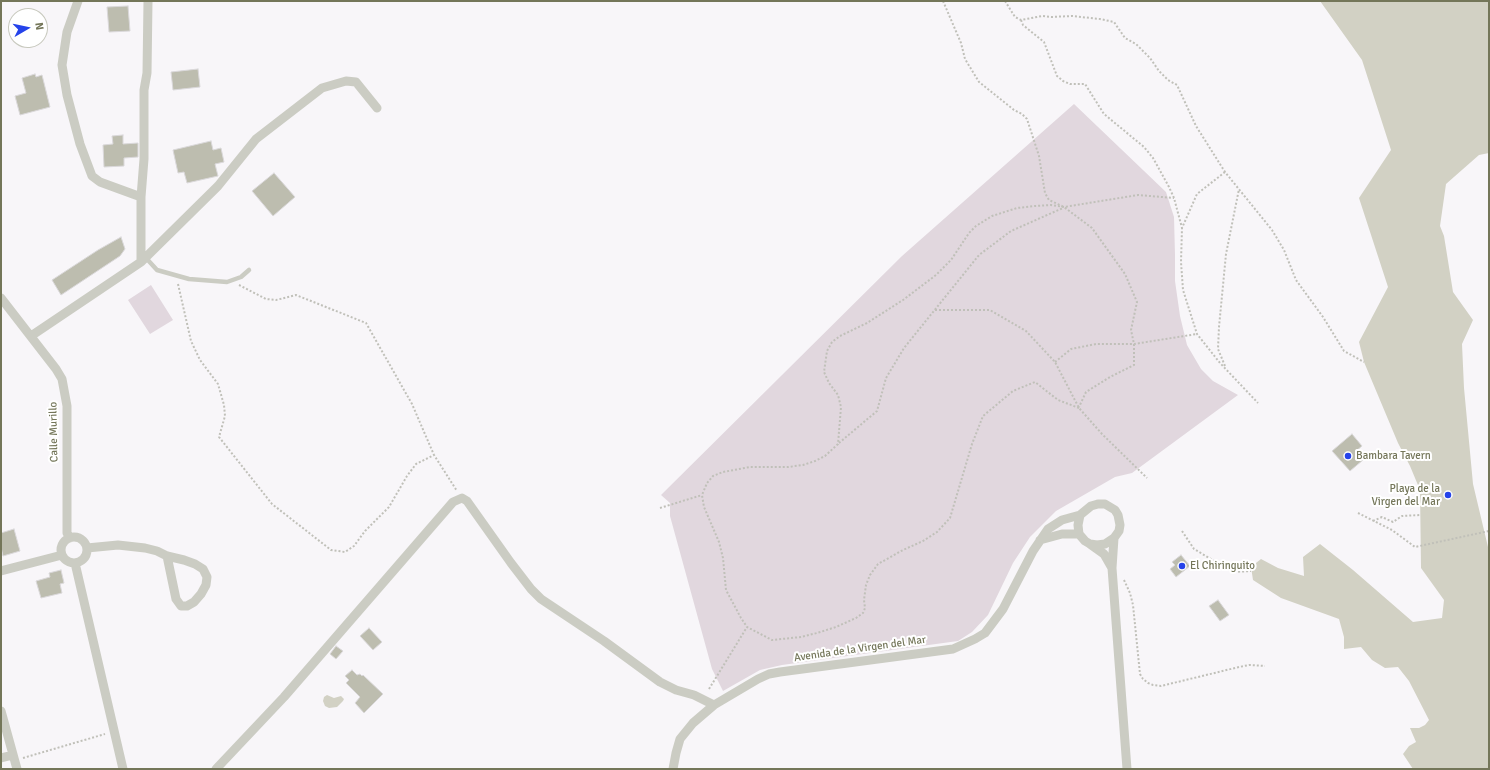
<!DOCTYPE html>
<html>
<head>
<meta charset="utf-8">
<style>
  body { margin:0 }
  #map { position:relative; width:1490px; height:770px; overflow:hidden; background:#f8f6f9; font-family:Signika,sans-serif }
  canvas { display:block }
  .frame { position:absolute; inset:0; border:2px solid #747659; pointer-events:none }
  .north { position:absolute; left:8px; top:8px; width:40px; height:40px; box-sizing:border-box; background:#fff; border:1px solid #c7c8bd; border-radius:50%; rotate:81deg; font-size:11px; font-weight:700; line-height:16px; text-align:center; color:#747659 }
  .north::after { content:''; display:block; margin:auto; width:14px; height:18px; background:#2543ea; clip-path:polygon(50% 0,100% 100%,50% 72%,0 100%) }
</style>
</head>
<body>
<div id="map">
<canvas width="1490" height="770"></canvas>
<div class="frame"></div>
<div class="north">N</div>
</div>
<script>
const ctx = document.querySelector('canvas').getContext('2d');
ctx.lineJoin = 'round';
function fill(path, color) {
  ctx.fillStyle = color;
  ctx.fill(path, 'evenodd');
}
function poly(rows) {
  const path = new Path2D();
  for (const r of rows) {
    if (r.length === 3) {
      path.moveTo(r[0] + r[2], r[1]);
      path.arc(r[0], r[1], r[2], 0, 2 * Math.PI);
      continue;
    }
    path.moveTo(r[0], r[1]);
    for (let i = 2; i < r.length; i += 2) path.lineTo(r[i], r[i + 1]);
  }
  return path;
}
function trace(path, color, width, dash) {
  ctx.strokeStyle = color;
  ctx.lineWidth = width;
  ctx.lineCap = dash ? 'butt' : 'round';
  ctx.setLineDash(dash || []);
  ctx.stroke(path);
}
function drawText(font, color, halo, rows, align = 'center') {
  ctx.font = font + ' Signika,sans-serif';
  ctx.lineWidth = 4;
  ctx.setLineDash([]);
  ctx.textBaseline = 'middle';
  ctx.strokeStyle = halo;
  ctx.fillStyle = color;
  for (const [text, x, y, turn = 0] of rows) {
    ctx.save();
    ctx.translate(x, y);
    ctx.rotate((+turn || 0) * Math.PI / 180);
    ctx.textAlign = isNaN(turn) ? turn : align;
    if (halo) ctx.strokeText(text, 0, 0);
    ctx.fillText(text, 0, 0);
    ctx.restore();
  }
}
fill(poly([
  [1074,104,1166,192,1174,217,1175,255,1175,281,1180,316,1187,345,1201,369,1213,381,1238,395,1132,473,1115,477,1056,511,1030,537,1013,563,988,615,972,632,958,641,782,665,760,670,723,691,712,669,670,516,670,503,661,495,902,256],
  [151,285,173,320,150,334,128,300]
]), '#e1d7de');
fill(poly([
  [1320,1,1489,1,1489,153,1479,155,1446,184,1440,226,1444,236,1453,292,1473,320,1462,344,1464,388,1473,484,1488,547,1489,548,1489,769,1413,769,1403,754,1409,746,1416,742,1410,728,1419,728,1425,725,1429,720,1409,681,1398,667,1385,668,1372,660,1361,647,1344,649,1344,637,1339,619,1281,598,1253,580,1251,567,1261,559,1278,568,1304,576,1303,557,1320,544,1353,570,1413,622,1442,618,1444,600,1421,568,1420,490,1410,466,1398,443,1364,362,1359,342,1388,287,1359,198,1391,150,1362,60],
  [327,695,334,698,341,696,344,699,343,701,337,707,329,708,325,706,323,701,324,697]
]), '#d2d1c4');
const building = poly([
  [128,6,130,31,109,32,107,7,128,6],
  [198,69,200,87,173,90,171,72,198,69],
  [35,74,36,77,42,75,50,107,20,115,15,96,26,93,22,78,35,74],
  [123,135,123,144,138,143,138,157,124,158,124,166,104,167,103,145,113,144,112,136,123,135],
  [211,141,213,150,221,148,224,162,215,164,218,176,187,183,184,172,178,173,173,150,211,141],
  [274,173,295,197,273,216,252,191,274,173],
  [121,237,125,249,120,256,61,295,52,280,98,250,121,237],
  [1352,434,1362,446,1355,452,1363,460,1350,471,1332,451,1352,434],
  [14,529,20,551,3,556,1,547,1,533,14,529],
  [1181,555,1190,566,1176,577,1170,569,1175,565,1172,562,1181,555],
  [61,570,64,583,60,584,62,593,41,598,36,581,50,577,49,573,61,570],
  [1218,600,1229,615,1220,621,1209,606,1218,600],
  [369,628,382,642,373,650,360,636,369,628],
  [336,646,343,651,336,659,330,654,336,646],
  [352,670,357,675,360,674,362,676,363,675,383,694,364,713,355,703,360,697,346,683,349,680,345,676,352,670]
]);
fill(building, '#bdbdaf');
trace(building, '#dad8da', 1);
trace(poly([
  [943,1,961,43,965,59,979,82,1014,110,1022,114,1027,119,1039,156,1045,193,1049,200,1064,207,1092,228,1125,274,1137,302,1131,330,1134,344,1134,365,1110,377,1086,392,1079,407],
  [1005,1,1015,17,1021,20,1042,16,1051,17,1072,16,1100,19,1114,22,1125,38,1136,44,1150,58,1159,71,1168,80,1177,85,1196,126,1225,172,1272,230,1284,250,1296,280,1323,317,1344,351,1364,362],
  [1021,20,1023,25,1044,42,1057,76,1063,81,1070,84,1085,84,1104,114,1144,147,1153,158,1169,187,1174,198,1182,228],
  [1225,172,1197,194,1182,228,1181,262,1183,290,1197,334,1220,363,1258,403],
  [178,284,191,341,200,360,218,384,224,405,225,416,219,437,272,504,331,550,345,552,354,546,365,531,389,507,407,476,416,464,434,455,457,491],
  [239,285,266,299,276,300,296,295,366,323,412,404,434,455],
  [935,310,990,310,1026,331,1055,362,1079,408,1102,434,1147,478],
  [1055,362,1071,349,1096,344,1134,344,1197,334],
  [1225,366,1218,349,1219,327,1226,254,1239,189],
  [1079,408,1058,400,1035,382,1013,391,983,416,972,444,950,518,937,532,923,541,903,550,878,564,870,575,866,585,864,600,865,608,863,613,856,618,836,627,817,633,801,637,772,640,747,627,741,618,726,590,723,558,719,542,704,507,702,495,707,483,713,476,723,472,750,467,788,467,803,465,815,461,825,456,838,444,841,407,838,395,829,383,824,372,827,351,832,342,840,336,867,323,903,300,936,275,951,260,969,233,976,226,992,216,1017,208,1035,206,1051,205,1064,207,1138,195,1174,198],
  [839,443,877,411,886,378,904,348,979,255,1011,231,1063,208],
  [660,508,702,495],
  [1358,513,1392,530,1415,547,1489,531],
  [1373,521,1382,517,1393,522,1402,516,1420,515],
  [1182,531,1194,549,1233,572,1251,571],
  [1124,580,1130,593,1133,605,1140,674,1143,679,1148,683,1153,685,1161,686,1239,667,1249,665,1265,666],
  [709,689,747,627],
  [23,758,105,734]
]), '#c0c0b9', 2, [2, 2]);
trace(poly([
  [146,258,157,270,189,279,227,282,241,277,249,270]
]), '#cbccc3', 4.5);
trace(poly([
  [78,1,67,32,62,65,67,95,80,144,92,176,100,182,141,197],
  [141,262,141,197,144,159,144,90,147,73,148,1],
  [1,298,56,369,62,379,67,406,67,533,70,538],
  [31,336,141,262,218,186,256,139,322,88,346,81,356,82,377,108],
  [1098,504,1105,504,1115,510,1118,515,1120,525,1119,531,1114,538,1105,544,1097,545,1090,544,1085,541,1079,534,1078,525,1080,515,1091,506,1098,504],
  [74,550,13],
  [1114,538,1112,568,1127,769],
  [1040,540,1062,534,1079,534],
  [1090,544,1104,554,1112,568],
  [87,548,118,545,145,548,157,551,167,556,184,560,195,564,203,569,207,577,206,585,201,594,194,602,187,606,181,606,176,599,167,556],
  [75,563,123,769],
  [1,571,62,555],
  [1,711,17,769],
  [1,758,13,755],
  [216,769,284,697,453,502,462,498,467,501,511,563,531,589,541,599,604,641,660,682,676,690,694,695,714,705],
  [673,769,676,753,680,739,693,723,714,705,758,679,769,674,780,672,953,649,975,639,985,633,1003,609,1033,551,1048,529,1062,520,1080,515]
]), '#cbccc3', 9);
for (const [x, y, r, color] of [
  [1348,456,4,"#2543ea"],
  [1448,495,4,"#2543ea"],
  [1182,566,4,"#2543ea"]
]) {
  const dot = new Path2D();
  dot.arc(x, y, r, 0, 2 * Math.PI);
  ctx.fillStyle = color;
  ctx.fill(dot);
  trace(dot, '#fff', 1.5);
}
drawText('11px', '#747659', '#fff', [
  ["Calle Murillo",54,432,-91],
  ["Avenida de la Virgen del Mar",860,649,-8]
]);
drawText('11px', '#747659', '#fff', [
  ["Bambara Tavern",1356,456],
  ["Playa de la",1440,489,"right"],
  ["Virgen del Mar",1440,502,"right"],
  ["El Chiringuito",1190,566]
], 'left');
</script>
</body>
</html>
